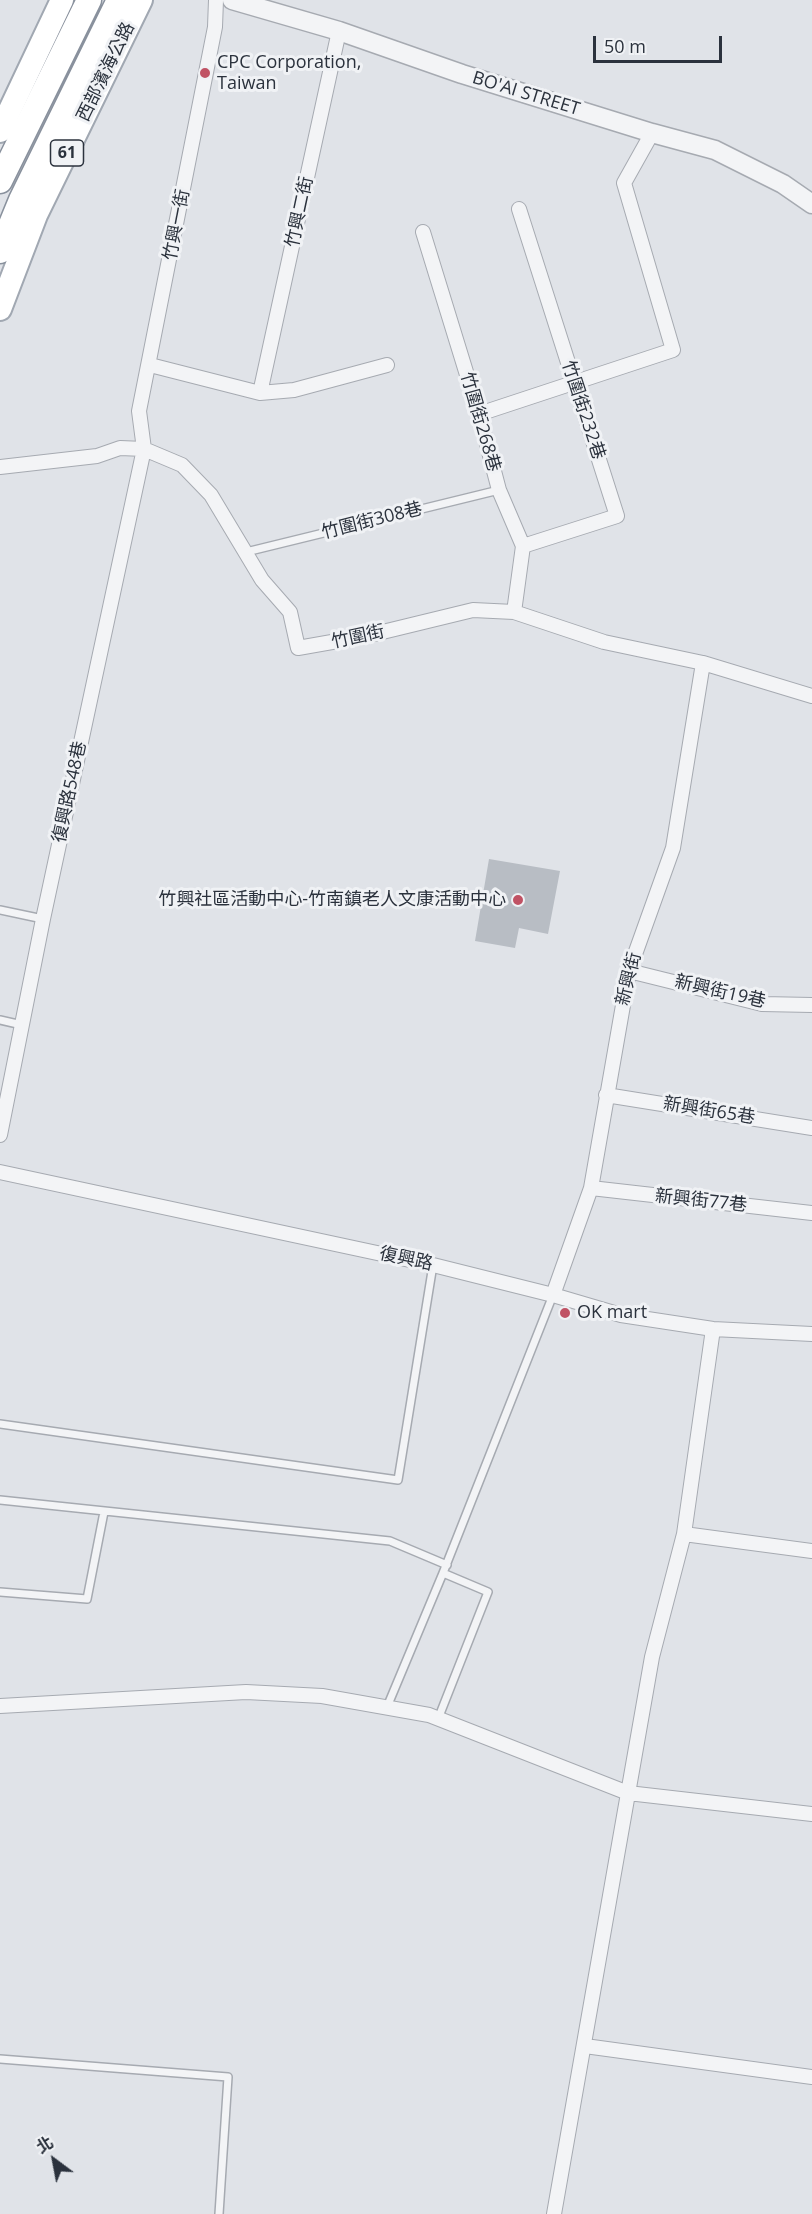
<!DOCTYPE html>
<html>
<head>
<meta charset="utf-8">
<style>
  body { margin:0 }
  #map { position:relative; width:812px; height:2214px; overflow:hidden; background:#e0e3e8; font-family:"Open Sans","Noto Sans TC",sans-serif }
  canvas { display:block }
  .north { position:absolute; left:24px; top:2130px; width:60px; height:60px; -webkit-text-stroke:4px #f0f2f5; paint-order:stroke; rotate:328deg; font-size:16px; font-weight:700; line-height:24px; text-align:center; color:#2b323d }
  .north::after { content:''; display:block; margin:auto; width:21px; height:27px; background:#2b323d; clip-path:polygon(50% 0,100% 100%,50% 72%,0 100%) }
  .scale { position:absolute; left:593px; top:36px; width:129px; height:27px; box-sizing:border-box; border:3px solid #2b323d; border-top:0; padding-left:8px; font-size:18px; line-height:21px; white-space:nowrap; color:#2b323d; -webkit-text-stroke:4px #f0f2f5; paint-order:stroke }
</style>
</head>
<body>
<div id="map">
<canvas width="812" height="2214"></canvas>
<div class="north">北</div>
<div class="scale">50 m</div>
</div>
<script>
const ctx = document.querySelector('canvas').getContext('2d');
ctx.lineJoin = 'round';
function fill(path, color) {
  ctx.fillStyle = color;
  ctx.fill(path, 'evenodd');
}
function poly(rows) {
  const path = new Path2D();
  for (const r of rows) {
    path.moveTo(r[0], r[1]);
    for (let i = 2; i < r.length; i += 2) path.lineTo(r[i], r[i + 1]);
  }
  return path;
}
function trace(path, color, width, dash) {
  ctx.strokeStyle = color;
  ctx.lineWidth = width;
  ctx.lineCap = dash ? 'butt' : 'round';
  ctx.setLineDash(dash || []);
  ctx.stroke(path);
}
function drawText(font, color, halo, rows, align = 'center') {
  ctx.font = font + ' "Open Sans","Noto Sans TC",sans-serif';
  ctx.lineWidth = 6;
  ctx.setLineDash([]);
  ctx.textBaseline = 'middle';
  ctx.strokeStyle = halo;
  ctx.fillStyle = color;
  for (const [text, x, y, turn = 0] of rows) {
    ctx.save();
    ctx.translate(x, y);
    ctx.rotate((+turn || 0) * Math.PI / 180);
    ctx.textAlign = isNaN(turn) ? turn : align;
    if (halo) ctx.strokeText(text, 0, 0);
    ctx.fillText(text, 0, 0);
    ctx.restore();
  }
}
fill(poly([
  [489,859,560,871,548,934,519,928,515,948,475,941]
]), '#b8bdc4');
const service = poly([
  [246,552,499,490],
  [0,910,43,919],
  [0,1020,22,1025],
  [0,1424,398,1480,433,1265],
  [0,1500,390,1541,447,1565],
  [0,1592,87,1599,104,1512],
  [387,1707,443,1573,553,1295],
  [438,1719,488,1592,443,1573],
  [0,2059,228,2077,219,2214]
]);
const minor = poly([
  [519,209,617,516,523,546],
  [423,232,479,414,499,490,523,546,514,612],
  [150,365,260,393,294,390,387,365],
  [260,393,339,31],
  [479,414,673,350,624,183,652,133],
  [0,467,97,456,120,448,144,449,182,465,211,495,262,580,290,612,298,648,366,636,473,610,514,612,604,642,703,663,812,696],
  [629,971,762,1004,812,1005],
  [606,1095,812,1128],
  [0,1135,43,919,144,449,139,411,215,27,216,0],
  [0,1172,433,1265,553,1295,621,1315,713,1329,812,1334],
  [591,1188,812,1213],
  [553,1295,591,1188,629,971,673,848,703,663],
  [684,1534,812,1551],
  [0,1706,246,1692,322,1696,429,1715,628,1793,812,1814],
  [585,2046,812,2077],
  [554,2214,652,1657,684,1534,713,1329]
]);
const tertiary = poly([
  [232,0,339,31,462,74,652,133,715,150,783,184,812,204]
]);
const primary = poly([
  [0,131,62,0],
  [0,309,36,215,141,0]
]);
const trunk = poly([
  [0,181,89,0],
  [0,251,21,200,119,0]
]);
trace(service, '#a6aab1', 10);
trace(minor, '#a6aab1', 16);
trace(tertiary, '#a6aab1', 21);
trace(primary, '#a1a8b2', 26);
trace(trunk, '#89919d', 27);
trace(service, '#f3f4f6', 7);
trace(minor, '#f3f4f6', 14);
trace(tertiary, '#f3f4f6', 18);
trace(primary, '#fff', 22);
trace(trunk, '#fff', 24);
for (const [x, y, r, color] of [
  [205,73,6,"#c05264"],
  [518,900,6,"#c05264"],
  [565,1313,6,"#c05264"]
]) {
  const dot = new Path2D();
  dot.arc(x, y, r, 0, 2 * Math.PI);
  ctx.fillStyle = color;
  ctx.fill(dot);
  trace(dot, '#f0f2f5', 2);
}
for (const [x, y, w] of [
  [67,153,33]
]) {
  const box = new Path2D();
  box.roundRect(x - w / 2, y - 13, w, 26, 4.5);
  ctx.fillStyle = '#f0f2f5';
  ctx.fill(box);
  trace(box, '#2b323d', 1.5);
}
drawText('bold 16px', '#2b323d', null, [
  ["61",67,153]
]);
drawText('18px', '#2b323d', '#f0f2f5', [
  ["CPC Corporation,",217,63],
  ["Taiwan",217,84],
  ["竹興社區活動中心-竹南鎮老人文康活動中心",506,900,"right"],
  ["OK mart",577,1313]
], 'left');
drawText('18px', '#2b323d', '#f0f2f5', [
  ["西部濱海公路",106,72,-64],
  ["BO'AI STREET",526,94,17],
  ["竹興二街",300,212,-78],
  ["竹興一街",177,225,-79],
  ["竹圍街232巷",583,410,72],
  ["竹圍街268巷",480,422,74],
  ["竹圍街308巷",372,521,-14],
  ["竹圍街",358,637,-12],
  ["復興路548巷",70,792,-78],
  ["新興街",629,979,-76],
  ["新興街19巷",720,992,13],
  ["新興街65巷",709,1111,9],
  ["新興街77巷",701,1201,6],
  ["復興路",406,1259,12]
]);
</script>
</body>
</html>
